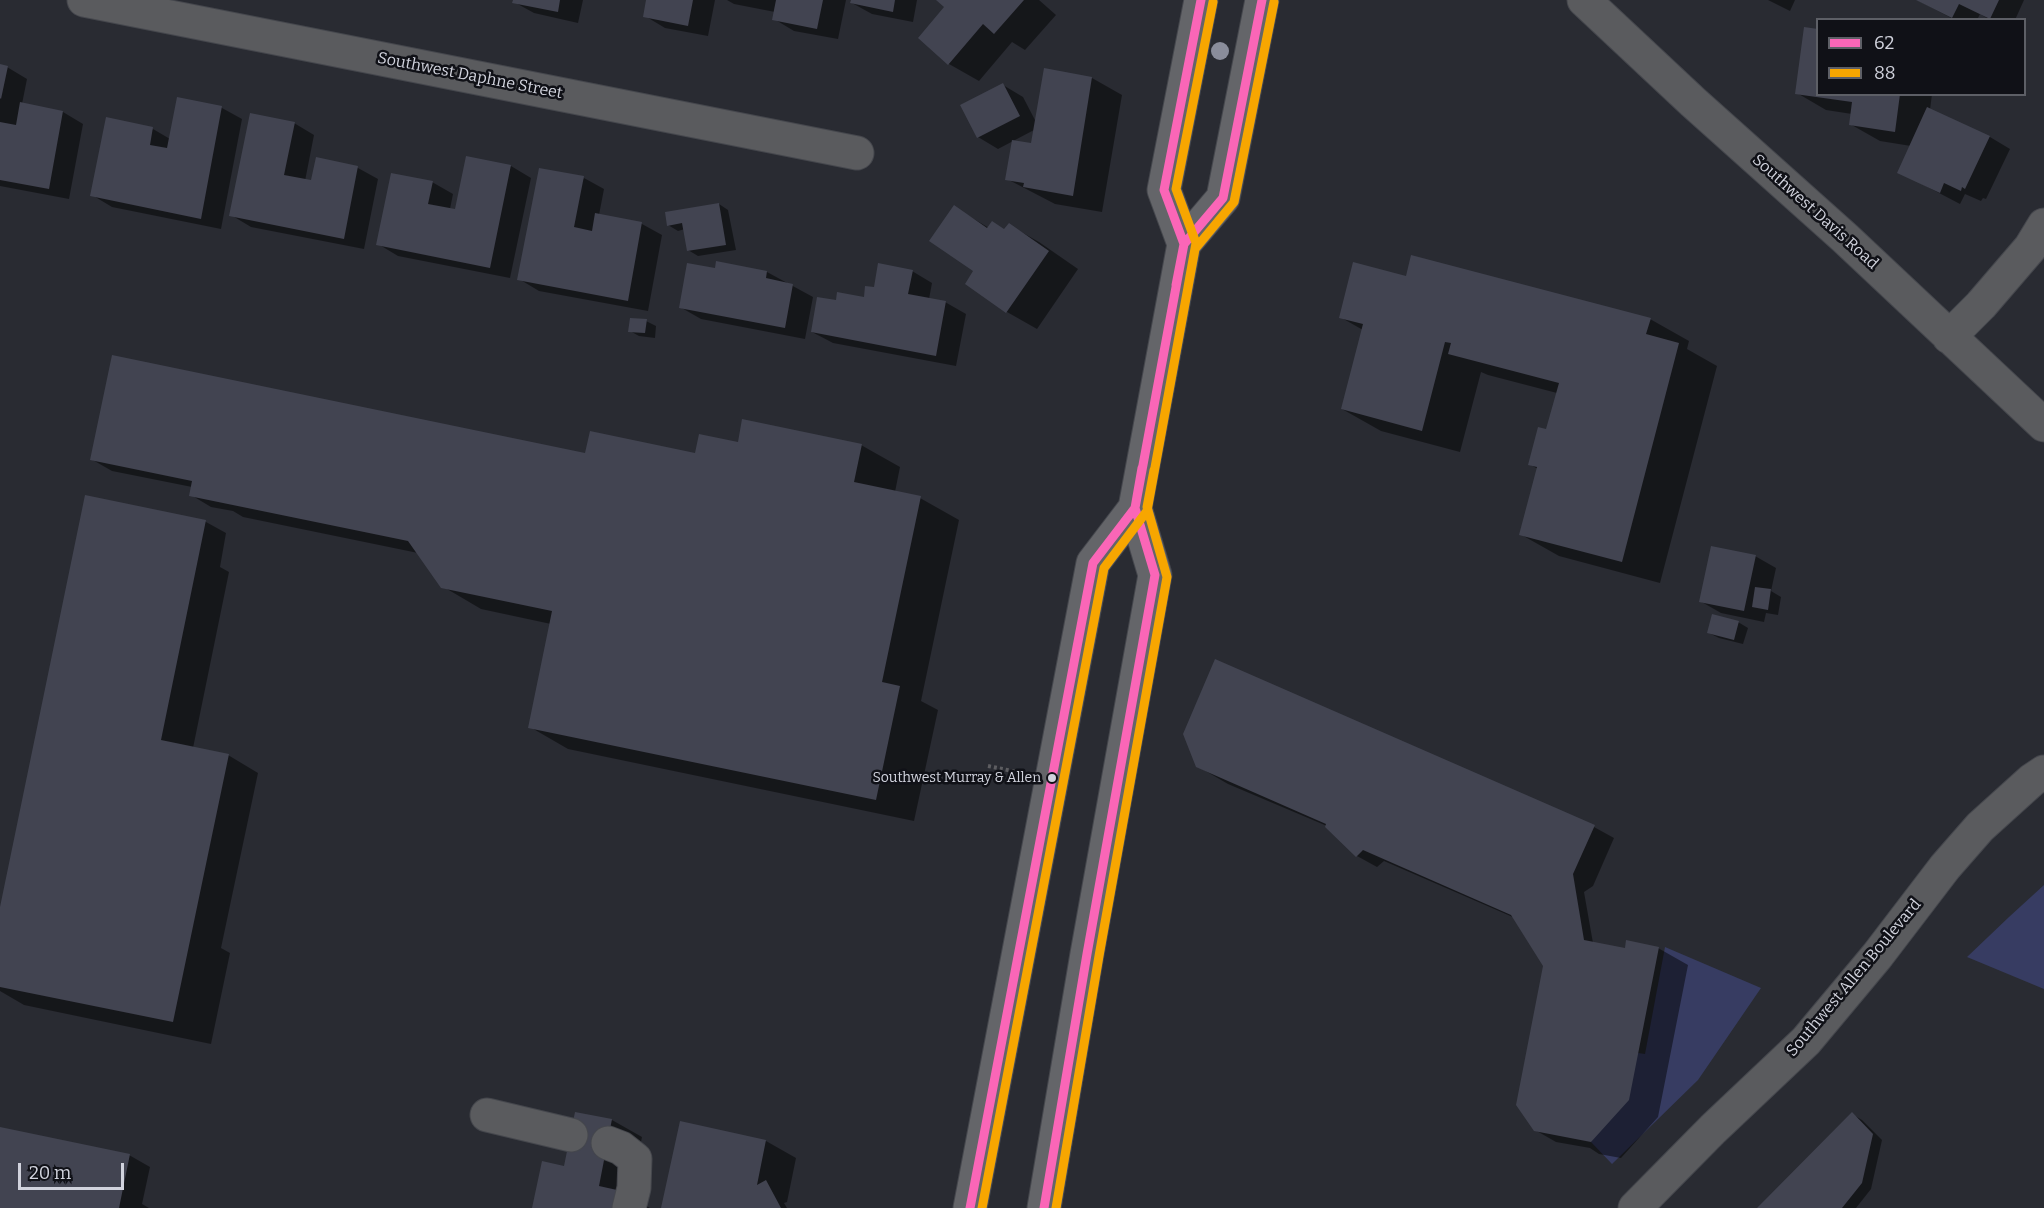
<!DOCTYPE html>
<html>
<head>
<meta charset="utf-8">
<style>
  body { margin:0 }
  #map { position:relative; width:2044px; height:1208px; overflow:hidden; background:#292b32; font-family:Bitter,serif }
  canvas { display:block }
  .legend { position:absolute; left:1816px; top:18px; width:210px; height:78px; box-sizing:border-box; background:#101117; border:2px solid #5d5f66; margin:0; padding:8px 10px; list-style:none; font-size:18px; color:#d1d3dd }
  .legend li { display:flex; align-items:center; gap:12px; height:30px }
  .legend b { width:30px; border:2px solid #5d5f66 }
  .scale { position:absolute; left:18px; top:1163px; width:106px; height:27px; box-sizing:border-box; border:3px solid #d1d3dd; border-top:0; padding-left:8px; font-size:18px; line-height:21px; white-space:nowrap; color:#d1d3dd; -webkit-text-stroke:4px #101117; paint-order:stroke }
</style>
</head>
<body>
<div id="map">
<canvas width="2044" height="1208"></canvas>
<ul class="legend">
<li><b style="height:8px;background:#fa66b7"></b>62</li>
<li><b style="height:8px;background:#f7a600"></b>88</li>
</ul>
<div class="scale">20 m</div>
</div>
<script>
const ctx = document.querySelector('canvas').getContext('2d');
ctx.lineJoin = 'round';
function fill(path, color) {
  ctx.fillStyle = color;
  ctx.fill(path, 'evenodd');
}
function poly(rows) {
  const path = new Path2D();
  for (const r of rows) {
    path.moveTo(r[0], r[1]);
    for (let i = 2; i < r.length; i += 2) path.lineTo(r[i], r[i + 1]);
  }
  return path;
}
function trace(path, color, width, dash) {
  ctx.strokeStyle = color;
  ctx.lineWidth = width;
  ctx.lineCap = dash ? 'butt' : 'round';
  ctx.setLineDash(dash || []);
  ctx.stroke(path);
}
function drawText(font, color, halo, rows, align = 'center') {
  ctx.font = font + ' Bitter,serif';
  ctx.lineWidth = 5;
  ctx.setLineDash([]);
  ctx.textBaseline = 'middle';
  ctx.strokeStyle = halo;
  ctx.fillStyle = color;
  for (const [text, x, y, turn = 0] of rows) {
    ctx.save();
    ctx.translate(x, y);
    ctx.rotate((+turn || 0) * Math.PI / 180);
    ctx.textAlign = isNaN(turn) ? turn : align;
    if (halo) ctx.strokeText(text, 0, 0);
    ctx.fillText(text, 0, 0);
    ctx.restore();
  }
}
fill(poly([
  [2044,885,2044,989,1967,957,2009,917],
  [1665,947,1761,988,1698,1080,1612,1164,1591,1142,1638,1053,1645,1054]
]), '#373c62');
fill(poly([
  [514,0,583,0,578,23,534,13,514,2],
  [648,0,715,0,708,36,665,28,645,16],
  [727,0,846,0,838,39,794,31,774,19,775,12,734,4],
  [853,0,917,0,913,22,872,14,852,3],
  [938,0,1039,0,1056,15,1025,50,1012,42,979,81,949,64,946,7],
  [1768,0,1795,0,1790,11],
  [1917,0,2024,0,2015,20,1990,20,1980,14,1977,20,1955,20],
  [0,66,7,67,27,79,22,104,63,112,83,124,69,199,0,186],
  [1092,78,1122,95,1102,212,1055,204,1007,179,1032,145,1034,130,998,149,978,137,1003,85,1023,97,1036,122],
  [1797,93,1932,94,1930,110,1990,137,2010,149,1986,199,1983,198,1981,201,1965,194,1960,204,1899,172,1911,146,1880,141,1850,124,1852,114,1826,110],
  [178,99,222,108,242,119,221,229,112,207,92,195,153,129,170,139],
  [294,123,314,135,305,181,312,182,358,168,378,179,364,249,251,227,231,215],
  [511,166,531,178,510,278,398,256,378,244,432,182,453,194,450,209,456,211],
  [584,178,604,189,599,215,642,224,662,235,648,311,539,291,519,279],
  [719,204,728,210,736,250,698,256,688,250,685,229,678,231,668,225],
  [954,207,989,228,1005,230,1009,225,1039,242,1078,269,1037,329,1007,312,967,284,976,271],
  [716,270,767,272,813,297,805,339,701,319,680,307],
  [912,271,932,283,929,299,945,302,966,314,956,366,833,343,812,332,837,302,865,299,875,289],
  [1407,278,1650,319,1689,341,1687,349,1717,366,1660,583,1559,556,1520,534,1538,469,1529,464,1547,431,1557,393,1488,375,1481,372,1460,452,1381,431,1342,409,1363,330,1340,317],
  [646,321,656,326,655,338,639,336,630,331],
  [739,444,861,445,900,467,895,492,920,498,959,520,921,701,938,710,914,821,568,749,530,727,551,624,481,609,442,586,418,553,243,517,233,511,211,507,191,495,192,487,112,471,91,459,696,455],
  [87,497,206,522,226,533,220,567,229,572,193,748,228,755,258,773,221,948,230,953,211,1044,24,1005,0,991,0,915],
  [1755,556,1776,568,1771,591,1781,597,1778,615,1766,613,1764,622,1721,613,1700,601],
  [1738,622,1748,628,1743,644,1719,638,1709,633],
  [1197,766,1594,827,1614,838,1593,886,1584,892,1593,943,1626,950,1658,948,1688,965,1658,1117,1621,1158,1599,1154,1590,1148,1556,1142,1535,1130,1544,965,1515,918,1384,861,1377,867,1357,856,1327,826,1228,784],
  [1852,1114,1862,1120,1882,1140,1871,1189,1856,1208,1759,1208],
  [612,1120,642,1137,630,1196,650,1208,533,1208,566,1168],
  [0,1129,129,1155,150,1167,142,1204,149,1208,0,1208],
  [766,1141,796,1158,787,1202,784,1203,787,1208,663,1208]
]), '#0007');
fill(poly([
  [513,0,560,0,558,12,512,3],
  [646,0,693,0,688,26,643,17],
  [776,0,823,0,817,29,772,20],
  [851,0,895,0,893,12,850,3],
  [936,0,1024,0,994,34,983,24,948,65,918,38,944,7],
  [1916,0,1999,0,1990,19,1959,4,1952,18],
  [1804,27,1818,29,1818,94,1900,94,1895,132,1849,125,1852,102,1795,94],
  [0,64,8,66,1,99,0,98],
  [1044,68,1092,77,1073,196,1023,187,1024,183,1005,180,1012,140,1031,143],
  [1003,83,1020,116,977,138,960,105],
  [177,97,222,106,201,219,90,196,106,117,153,127,150,145,167,148],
  [20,102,63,111,49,189,0,180,0,122,16,125],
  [1927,107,1990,136,1965,189,1962,187,1961,191,1944,183,1940,193,1897,173],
  [250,113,295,122,284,175,311,180,316,157,358,166,344,239,229,216],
  [466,156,511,165,490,268,376,245,391,173,433,181,428,204,455,209],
  [539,168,584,176,574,227,592,231,595,213,642,222,628,301,517,280],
  [719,203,726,245,687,251,682,223,667,226,665,212],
  [954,205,987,228,992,221,1004,229,1009,223,1049,251,1006,313,965,284,973,271,929,241],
  [1411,255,1651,318,1646,334,1679,343,1622,562,1519,535,1537,467,1528,465,1538,427,1546,429,1559,383,1448,354,1451,343,1445,342,1422,431,1341,409,1363,324,1339,318,1353,262,1406,276],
  [716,261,767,271,766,278,793,284,785,328,679,308,687,263,715,268],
  [878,263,913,270,908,294,946,301,936,356,811,332,817,297,836,300,837,292,864,297,865,286,874,287],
  [630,318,647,319,645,333,628,332],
  [112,355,585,453,590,431,695,453,699,434,738,442,742,419,862,444,854,482,921,496,882,682,900,686,876,800,528,728,552,611,441,588,408,541,189,496,192,481,90,460],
  [85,495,206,520,161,740,229,754,173,1022,0,987,0,907],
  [1711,546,1756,555,1744,611,1699,602],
  [1755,587,1771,589,1768,610,1752,607],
  [1712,614,1739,621,1734,640,1707,633],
  [1215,659,1595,825,1573,874,1584,940,1625,948,1626,940,1659,947,1629,1100,1591,1142,1534,1131,1516,1105,1543,966,1511,915,1363,850,1356,857,1325,827,1326,824,1196,767,1183,734],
  [575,1112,612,1119,599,1186,626,1192,623,1208,532,1208,542,1161,564,1166],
  [1852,1112,1873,1134,1862,1183,1842,1208,1757,1208],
  [680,1121,766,1140,757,1185,766,1180,781,1208,661,1208],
  [0,1127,130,1154,119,1208,0,1208]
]), '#424451');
const minor = poly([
  [84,0,857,153],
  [1584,0,1693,102,1845,238,2044,425],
  [1949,337,1981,305,2030,248,2044,225],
  [487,1115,571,1135],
  [608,1143,621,1148,635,1159,634,1188,629,1208],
  [1635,1208,1713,1129,1806,1041,1877,956,1945,867,1980,827,2032,780,2044,772]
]);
const major = poly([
  [1184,244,1164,190,1201,0],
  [970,1208,1093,563,1135,508,1184,244,1223,198,1262,0],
  [1044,1208,1087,954,1155,575,1135,508]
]);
trace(minor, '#45474d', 35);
trace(major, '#45474d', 35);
trace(poly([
  [988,766,1017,772]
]), '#5d5d61', 4, [3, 3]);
trace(minor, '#5a5b5e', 33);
trace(major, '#646569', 33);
trace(poly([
  [1176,285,1184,244,1164,190,1201,0],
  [970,1208,1093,563,1135,508,1184,244,1223,198,1262,0],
  [1044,1208,1087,954,1155,575,1135,508,1142,468]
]), '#fa66b7', 9);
trace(poly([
  [1188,287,1196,243,1176,189,1213,2],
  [982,1208,1104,568,1147,511,1195,249,1234,202,1274,2],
  [1056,1208,1099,956,1167,577,1147,507,1154,470]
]), '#f7a600', 9);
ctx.fillStyle = '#8a8d9b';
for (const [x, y] of [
  [1220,51]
]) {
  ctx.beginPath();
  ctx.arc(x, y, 9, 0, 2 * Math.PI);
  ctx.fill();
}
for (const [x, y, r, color] of [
  [1052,778,5,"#d1d3dd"]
]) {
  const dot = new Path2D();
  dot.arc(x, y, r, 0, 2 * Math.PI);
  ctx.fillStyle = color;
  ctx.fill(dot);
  trace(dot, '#101117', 2);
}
drawText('14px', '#d1d3dd', '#101117', [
  ["Southwest Murray & Allen",1041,778]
], 'right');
drawText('16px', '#d1d3dd', '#101117', [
  ["Southwest Daphne Street",470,76,11],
  ["Southwest Davis Road",1815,212,42],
  ["Southwest Allen Boulevard",1854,978,-50]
]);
</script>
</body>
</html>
